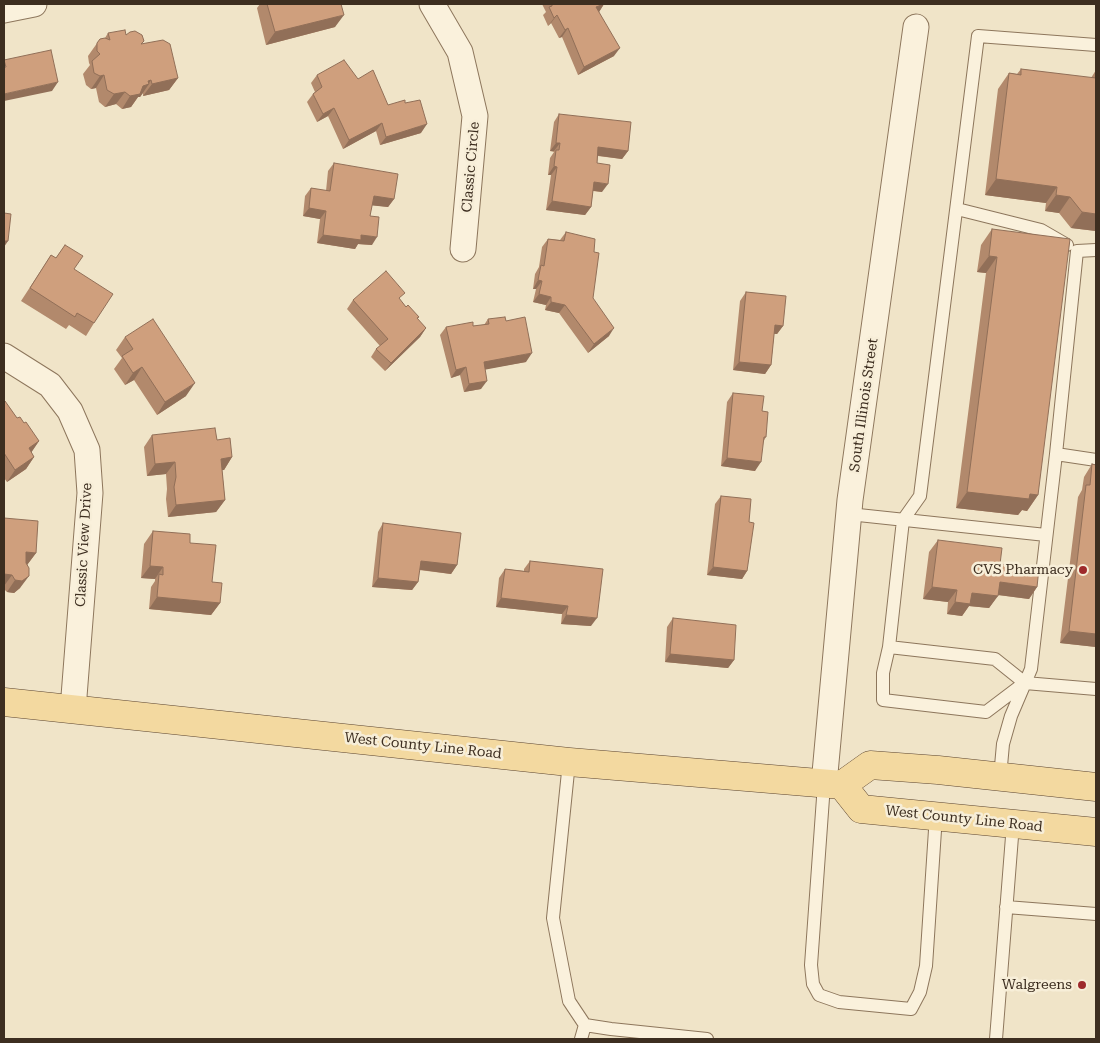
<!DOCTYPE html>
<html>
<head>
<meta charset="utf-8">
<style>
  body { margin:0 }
  #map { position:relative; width:1100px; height:1043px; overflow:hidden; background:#f0e4c8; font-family:"Roboto Serif",serif }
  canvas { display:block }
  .frame { position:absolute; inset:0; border:5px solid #3d2e20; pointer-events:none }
</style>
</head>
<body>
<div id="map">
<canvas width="1100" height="1043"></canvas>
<div class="frame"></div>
</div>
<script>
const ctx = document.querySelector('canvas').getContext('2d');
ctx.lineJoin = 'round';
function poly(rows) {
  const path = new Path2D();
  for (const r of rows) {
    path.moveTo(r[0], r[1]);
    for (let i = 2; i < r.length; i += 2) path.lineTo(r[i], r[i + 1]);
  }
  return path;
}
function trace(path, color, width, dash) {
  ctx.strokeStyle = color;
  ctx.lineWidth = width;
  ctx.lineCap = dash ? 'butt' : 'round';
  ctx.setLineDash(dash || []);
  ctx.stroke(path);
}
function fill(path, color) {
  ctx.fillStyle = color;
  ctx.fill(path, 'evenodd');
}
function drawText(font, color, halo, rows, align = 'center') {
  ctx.font = font + ' "Roboto Serif",serif';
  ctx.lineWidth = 5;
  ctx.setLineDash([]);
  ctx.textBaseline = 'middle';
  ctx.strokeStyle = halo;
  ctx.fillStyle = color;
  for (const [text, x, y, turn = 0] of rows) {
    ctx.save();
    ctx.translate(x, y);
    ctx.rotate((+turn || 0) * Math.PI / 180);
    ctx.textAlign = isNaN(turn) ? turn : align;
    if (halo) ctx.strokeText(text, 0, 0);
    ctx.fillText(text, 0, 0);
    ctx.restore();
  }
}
const service = poly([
  [1096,45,978,36,920,496,903,520,889,647,995,659,1025,683,1096,689],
  [957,209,1041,230,1067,245],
  [1056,454,1077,251,1096,250],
  [849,514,1046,535],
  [889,647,883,673,883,700,986,712,1023,684],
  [569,762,553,918,569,1001,585,1025,611,1029,707,1039],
  [1000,777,1003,744,1011,716,1031,669,1056,454,1096,460],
  [824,784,811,965,813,984,819,995,839,1002,911,1009,920,992,926,966,936,815],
  [1006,907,1096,914],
  [581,1039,585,1025],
  [996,1039,1013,824]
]);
const minor = poly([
  [432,4,460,52,475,116,463,249],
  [4,10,34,4],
  [4,356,50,385,70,411,87,450,90,493,73,709],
  [824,784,850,500,916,27]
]);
const primary = poly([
  [4,702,569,762,842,785,870,765,938,770,1096,787],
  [842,785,861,809,1096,832]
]);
trace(service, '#8d765c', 14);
trace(minor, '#8d765c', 27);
trace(primary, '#5b4430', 29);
trace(service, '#faf1dc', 12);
trace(minor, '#faf1dc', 25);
trace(primary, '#f3d9a0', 28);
fill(poly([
  [260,4,341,4,335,27,266,45,257,8],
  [542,4,604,4,599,12,614,56,578,75,562,37,559,38,551,23,548,26,543,15,546,12],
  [108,33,126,35,144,41,141,44,178,78,169,90,143,96,143,93,140,97,138,97,131,107,122,109,116,104,105,107,99,102,96,88,91,89,86,85,83,74,90,65,89,63,88,56,100,39,105,38],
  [1021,69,1091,78,1096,70,1096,231,1071,228,1059,213,1045,211,1046,203,985,195,998,89,1009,73,1017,74],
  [317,75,358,79,388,105,405,103,421,133,380,145,376,131,343,149,328,116,317,122,307,102,313,94,315,92,311,83],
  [559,114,628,151,622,159,598,156,597,163,602,192,593,191,591,207,585,215,546,210,551,175,548,175,550,158,554,152,550,151,554,122],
  [334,163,394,199,388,207,372,205,370,216,372,245,358,244,355,249,317,243,320,219,303,216,305,196,311,188,326,191,328,171],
  [992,229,1038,495,1027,511,1022,510,1018,515,956,508,986,273,977,272,981,245],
  [566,232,594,252,593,298,609,336,588,353,559,313,545,310,546,305,533,302,536,289,533,289,535,274,539,267,542,247,548,239,560,240],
  [65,245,94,323,86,336,69,325,66,329,21,301,51,255,56,258],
  [746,292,783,326,777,334,774,334,771,365,765,374,733,370,740,301],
  [353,300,400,300,406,307,419,317,417,319,426,328,420,337,385,371,371,357,376,349,380,346,347,309],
  [488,319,506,321,526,362,485,369,481,389,464,392,460,375,451,378,440,335,446,327,473,326,484,325],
  [125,337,186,396,157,415,134,380,125,385,114,369,122,358,116,350],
  [733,393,762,411,766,437,763,442,755,471,721,466,727,402],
  [4,401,17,418,24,423,39,441,31,452,34,457,26,469,7,482,4,478],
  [152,435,217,440,232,457,224,470,222,470,225,500,216,512,168,517,166,499,167,489,166,474,147,476,144,447],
  [1092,464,1096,465,1096,647,1060,643,1078,497,1082,490,1084,477],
  [721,496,749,522,747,571,742,579,707,575,715,504],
  [4,518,36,553,27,565,20,588,14,593,7,592,4,589],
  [383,523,457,565,451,574,419,570,418,582,412,590,372,587,378,532],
  [153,531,190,543,212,582,220,603,211,615,149,609,151,587,155,581,155,579,141,578,144,544],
  [938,540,1000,564,1037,587,1029,599,998,595,989,608,969,606,962,616,947,614,948,602,923,599,929,552],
  [530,561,591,626,561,624,562,614,496,607,499,578,505,569,524,571,524,569],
  [673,618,734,660,728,668,665,662,667,627]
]), '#b2896c');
fill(poly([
  [604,4,599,12,596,7],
  [344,15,335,27,266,45,275,32],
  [557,15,551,23,548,26,554,18],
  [568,28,562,37,559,38,565,30],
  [620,48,614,56,578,75,584,67],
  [104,75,96,88,91,89,100,76],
  [178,78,169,90,143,96,152,84],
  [151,80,148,85,149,84,140,97,138,97,131,107,122,109,130,96,148,81],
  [58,82,52,91,4,101,4,94],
  [125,92,116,104,105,107,114,94],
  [334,108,328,116,317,122,323,114],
  [382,123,376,131,343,149,349,140],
  [427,124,421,133,380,145,386,137],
  [556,143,560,143,554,151,550,151],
  [598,147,628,151,622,159,593,155],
  [554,166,557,167,551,175,548,175],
  [996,179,1057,187,1046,203,985,195],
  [594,182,608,184,602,192,588,190],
  [1056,195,1070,197,1059,213,1045,211],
  [374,196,394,199,388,207,368,205],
  [552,201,591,207,585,215,546,210],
  [309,208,326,211,320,219,303,216],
  [1082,212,1096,214,1096,231,1071,228],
  [323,235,361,235,377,237,372,245,358,244,355,249,317,243],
  [4,241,8,241,4,247],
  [989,256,997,257,986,273,977,272],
  [538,280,542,281,536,289,533,289],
  [539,294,551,297,546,305,533,302],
  [551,302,565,305,559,313,545,310],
  [775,325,783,326,777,334,769,333],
  [426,328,420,337,385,371,391,363],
  [614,328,609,336,588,353,594,344],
  [532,353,526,362,478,371,484,362],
  [739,362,771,365,765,374,733,370],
  [142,367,134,380,125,385,133,373],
  [466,367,460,375,451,378,456,370],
  [487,381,481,389,464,392,469,384],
  [195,383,186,396,157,415,165,402],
  [39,441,31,453,29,448],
  [34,457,26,469,7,482,15,470],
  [232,457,224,470,212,471,221,459],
  [727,458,761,462,755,471,721,466],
  [175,462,166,474,147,476,155,464],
  [967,492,1030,494,1038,495,1027,511,1022,510,1018,515,956,508],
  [225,500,216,512,168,517,176,505],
  [26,552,36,553,27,565,18,565],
  [421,561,457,565,451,574,415,569],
  [150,566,163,567,155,579,141,578],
  [713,567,747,571,742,579,707,575],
  [4,574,12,575,4,586],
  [29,576,20,588,14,593,7,592,15,580],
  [378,578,418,582,412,590,372,587],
  [1000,582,1037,587,1029,599,991,594],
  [932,587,957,590,948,602,923,599],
  [972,593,998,596,989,608,969,606,962,616,947,614,955,602],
  [157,597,220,603,211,615,149,609],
  [501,598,568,606,562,614,496,607],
  [566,615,597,618,591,626,561,624],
  [1069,631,1096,634,1096,647,1060,643],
  [670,654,734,660,728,668,665,662]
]), '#916f58');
const building = poly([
  [267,4,341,4,344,15,275,32,267,4],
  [552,4,604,4,596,7,620,48,584,67,568,28,565,30,557,15,554,18,549,7,552,6,552,4],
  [125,30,126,35,130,32,135,31,142,35,144,41,141,44,163,40,170,44,178,78,152,84,151,80,148,81,149,84,143,86,140,94,130,96,125,92,114,94,107,90,104,75,100,76,94,73,92,61,100,54,97,51,97,43,100,39,105,38,110,40,108,33,125,30],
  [51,50,58,82,4,94,4,67,6,67,4,60,51,50],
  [344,60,358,79,373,70,388,105,405,100,405,103,420,100,427,124,386,137,382,123,349,140,334,108,323,114,313,94,322,87,317,75,344,60],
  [1021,69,1096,78,1096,214,1082,212,1070,197,1056,195,1057,187,996,179,1009,73,1021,75,1021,69],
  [559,114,631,122,628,151,598,147,597,163,610,165,608,184,594,182,591,207,552,201,557,167,554,166,556,150,559,150,560,143,556,143,559,114],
  [334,163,398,174,394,199,374,196,370,216,379,217,377,237,361,235,361,240,323,235,326,211,309,208,311,188,330,191,334,163],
  [4,213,11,214,8,241,4,241,4,213],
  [992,229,1070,239,1038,495,1030,494,1029,499,967,492,997,257,989,256,992,229],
  [566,232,595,239,594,252,599,253,593,298,614,328,594,344,565,305,551,302,551,297,539,294,542,281,538,280,541,265,544,266,548,239,564,241,566,232],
  [65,245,83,256,74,269,113,294,94,323,77,313,75,317,30,288,51,255,56,258,65,245],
  [386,271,405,293,399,298,406,307,408,305,419,317,417,318,426,328,391,363,376,349,388,339,353,300,386,271],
  [746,292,786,296,783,326,775,325,771,365,739,362,746,292],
  [505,317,506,321,525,317,532,353,484,362,487,381,469,384,466,367,456,370,446,327,473,322,473,326,489,324,488,319,505,317],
  [153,319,195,383,165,402,142,367,133,373,122,356,133,349,125,337,153,319],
  [733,393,764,396,762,411,768,412,766,437,764,437,761,462,727,458,733,393],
  [4,401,5,401,17,418,20,417,24,423,26,422,39,441,29,448,34,457,15,470,4,453,4,401],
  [215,428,217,440,230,438,232,457,221,459,225,500,176,505,174,487,176,477,175,462,155,464,152,435,215,428],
  [1092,464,1096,465,1096,634,1069,631,1086,485,1090,485,1092,464],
  [721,496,751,499,749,522,754,523,747,571,713,567,721,496],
  [4,518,38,521,36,553,26,552,26,563,29,568,29,576,22,581,15,580,12,575,4,574,4,518],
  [383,523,461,533,457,565,421,561,418,582,378,578,383,523],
  [153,531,190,534,190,543,216,545,212,582,222,583,220,603,157,597,159,574,163,575,163,567,150,566,153,531],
  [938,540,1002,548,1000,564,1039,568,1037,587,1000,582,998,596,972,593,970,604,955,602,957,590,932,587,938,540],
  [530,561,603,569,597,618,566,615,568,606,501,598,505,569,529,572,530,561],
  [673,618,736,625,734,660,670,654,673,618]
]);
fill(building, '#cf9f7d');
trace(building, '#916f58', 1);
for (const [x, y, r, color] of [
  [1083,570,5,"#9e2a2b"],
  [1082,985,5,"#9e2a2b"]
]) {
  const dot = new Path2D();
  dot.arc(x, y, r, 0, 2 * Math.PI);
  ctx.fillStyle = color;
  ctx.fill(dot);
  trace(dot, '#f7eed8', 2);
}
drawText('14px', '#3d2e20', '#f7eed8', [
  ["Classic Circle",471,167,-85],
  ["South Illinois Street",864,405,-82],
  ["Classic View Drive",84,545,-87],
  ["West County Line Road",423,746,6],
  ["West County Line Road",964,819,6]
]);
drawText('14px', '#3d2e20', '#f7eed8', [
  ["CVS Pharmacy",1073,570],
  ["Walgreens",1072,985]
], 'right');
</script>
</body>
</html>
